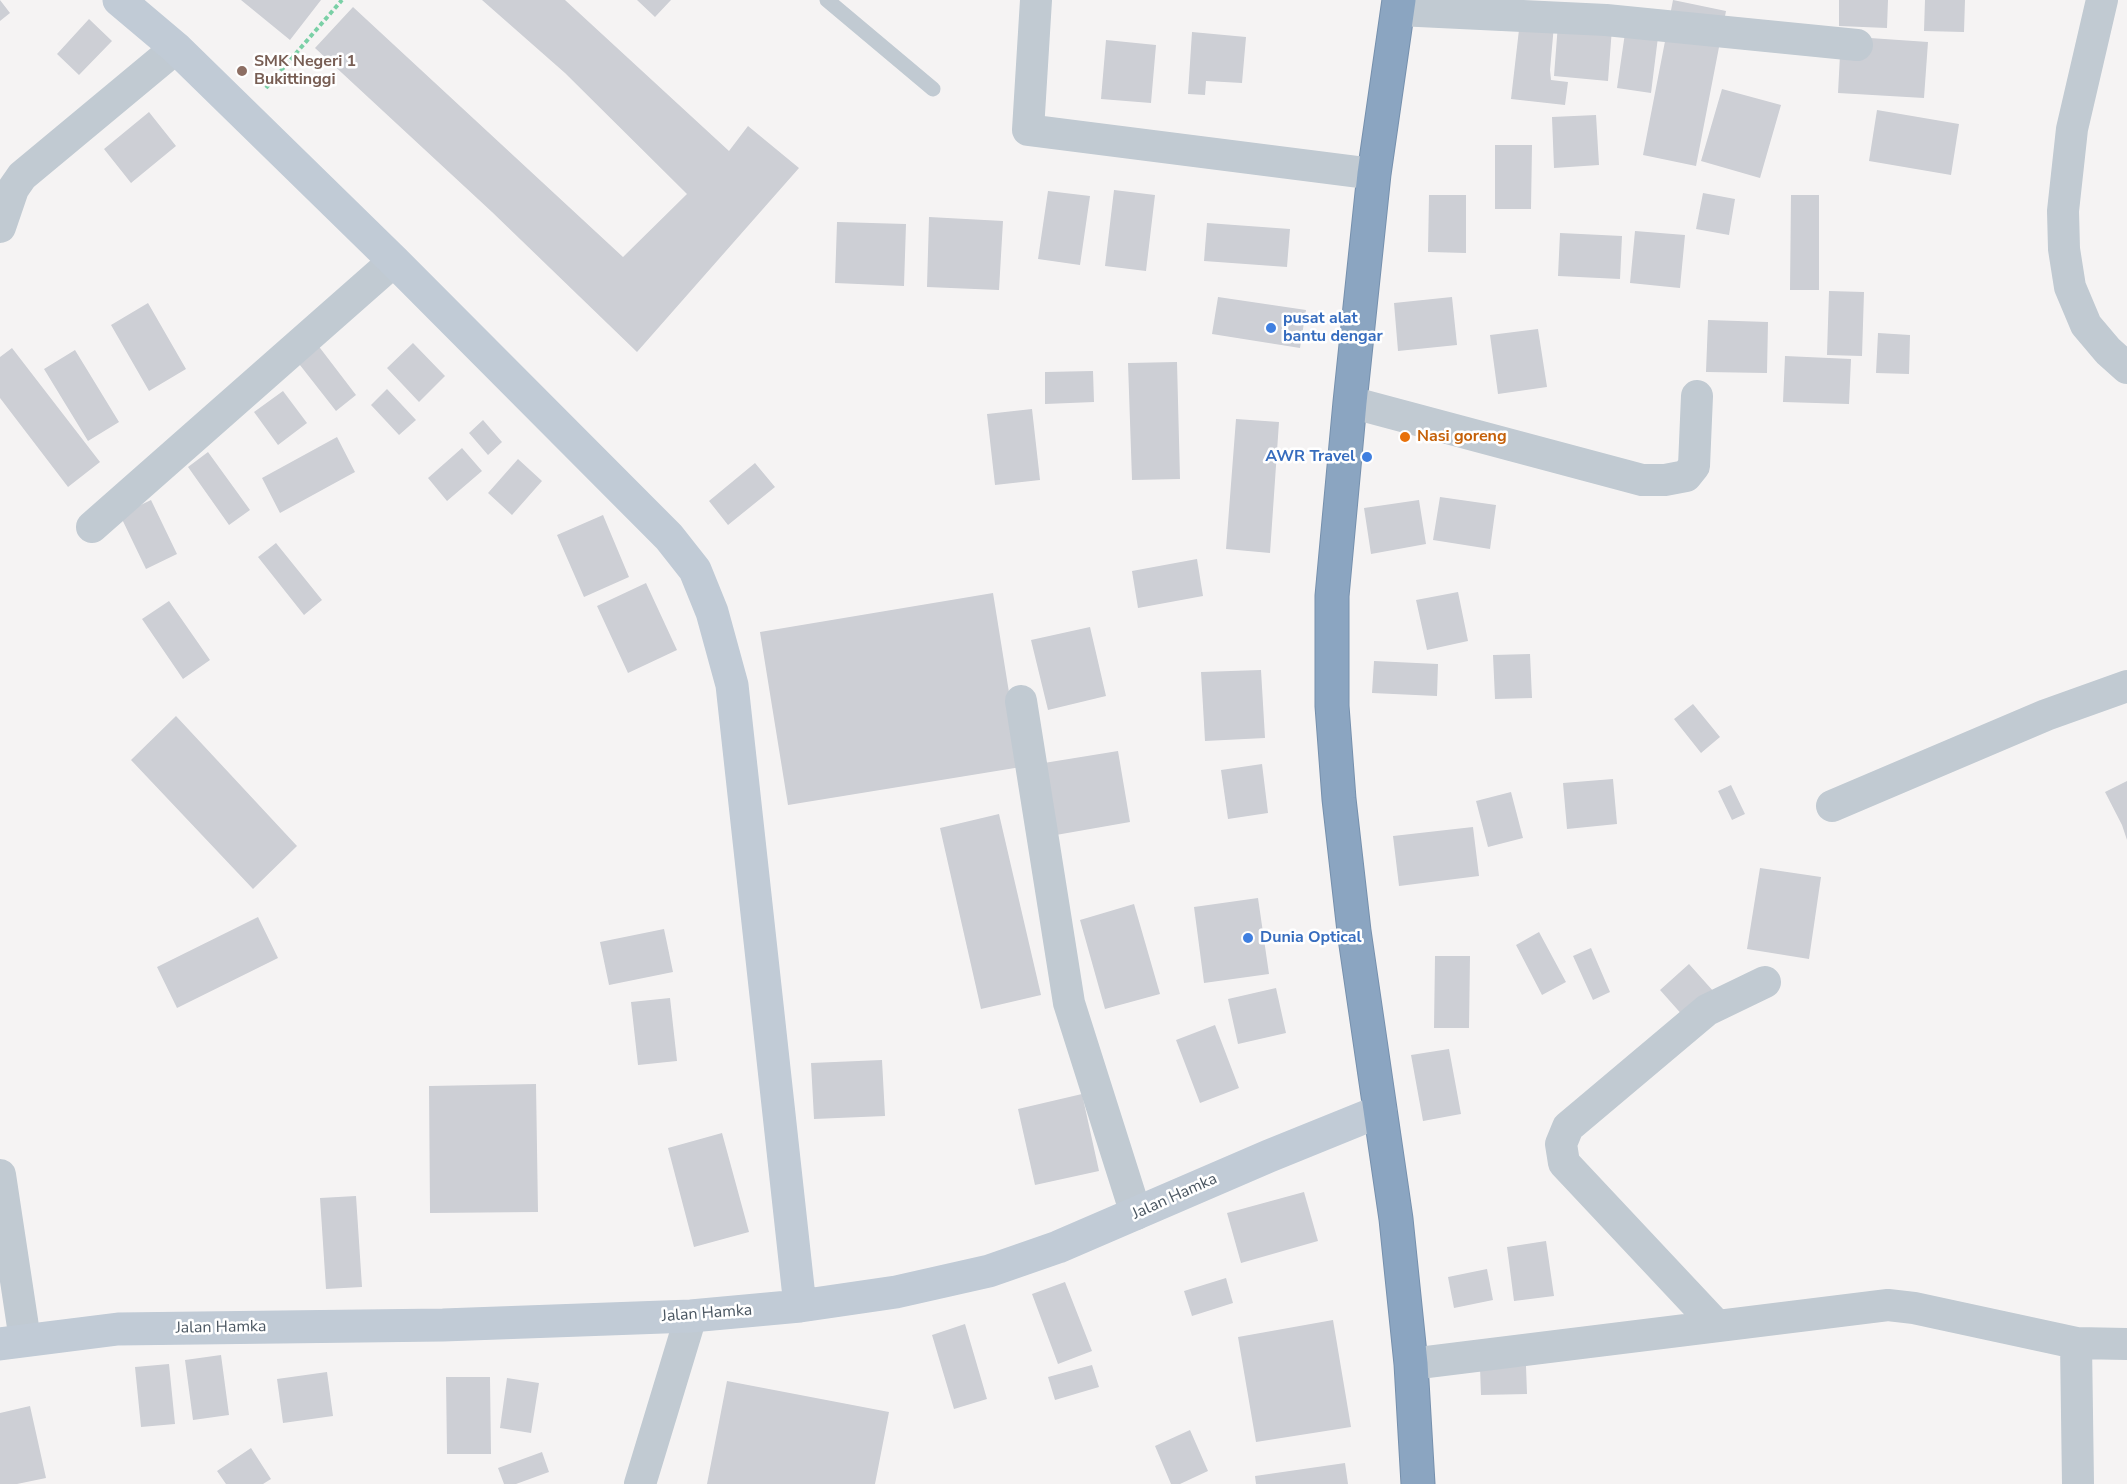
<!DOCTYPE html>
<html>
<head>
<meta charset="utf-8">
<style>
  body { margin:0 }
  canvas { display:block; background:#f5f3f3 }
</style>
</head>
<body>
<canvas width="2127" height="1484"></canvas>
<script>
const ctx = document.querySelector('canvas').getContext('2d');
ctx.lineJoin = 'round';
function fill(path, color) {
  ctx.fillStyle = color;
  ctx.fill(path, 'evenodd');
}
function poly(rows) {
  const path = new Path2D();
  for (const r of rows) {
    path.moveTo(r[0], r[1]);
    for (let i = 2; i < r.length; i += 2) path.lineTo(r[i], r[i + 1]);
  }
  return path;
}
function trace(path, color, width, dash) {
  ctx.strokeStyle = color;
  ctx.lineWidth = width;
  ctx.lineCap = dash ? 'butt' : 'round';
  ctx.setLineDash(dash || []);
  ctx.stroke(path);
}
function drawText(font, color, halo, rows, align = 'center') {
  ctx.font = font + ' "Nunito Sans",sans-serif';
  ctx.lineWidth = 5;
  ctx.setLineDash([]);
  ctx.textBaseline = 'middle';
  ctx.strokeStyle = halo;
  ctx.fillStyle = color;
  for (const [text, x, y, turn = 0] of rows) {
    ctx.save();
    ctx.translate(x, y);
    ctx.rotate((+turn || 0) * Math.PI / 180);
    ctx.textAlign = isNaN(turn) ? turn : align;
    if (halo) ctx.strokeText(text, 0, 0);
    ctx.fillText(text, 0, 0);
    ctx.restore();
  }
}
fill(poly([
  [0,0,10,13,0,21],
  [241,0,321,0,290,40],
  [482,0,565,0,729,151,748,126,799,168,637,352,492,212,315,48,353,7,623,257,687,194,565,73],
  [637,0,671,0,655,17],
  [1673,0,1726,11,1696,166,1643,155],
  [1839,0,1888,0,1887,28,1839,26],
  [1925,0,1965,0,1964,32,1924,31],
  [89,19,112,41,79,75,57,54],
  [1520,21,1554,25,1550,70,1551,80,1568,82,1565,105,1511,99],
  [1558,24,1612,28,1608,81,1554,76],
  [1192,32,1246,37,1242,83,1206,81,1205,95,1188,94],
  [1625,33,1658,37,1651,93,1617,88],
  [1841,36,1928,42,1924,98,1838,93],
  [1106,40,1156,45,1151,103,1101,99],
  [1722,89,1781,105,1760,178,1701,161],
  [1877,110,1959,124,1951,175,1869,161],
  [149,112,176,146,131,183,104,149],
  [1596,115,1599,165,1554,168,1552,117],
  [1495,145,1532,145,1531,209,1495,209],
  [1114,190,1155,195,1146,271,1105,266],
  [1048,191,1090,196,1080,265,1038,259],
  [1703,193,1735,199,1729,235,1696,229],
  [1429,195,1466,195,1466,253,1428,252],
  [1791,195,1819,195,1819,290,1790,290],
  [929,217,1003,221,999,290,927,287],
  [837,222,906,224,904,286,835,283],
  [1207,223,1290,229,1287,267,1204,261],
  [1635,231,1685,235,1680,288,1630,283],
  [1560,233,1622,236,1620,279,1558,276],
  [1829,291,1864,292,1862,356,1827,355],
  [1218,297,1306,310,1300,348,1212,334],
  [1452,297,1457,345,1398,351,1394,303],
  [148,303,186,369,149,391,111,325],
  [1708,320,1768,322,1767,373,1706,372],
  [1538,329,1547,387,1498,394,1490,335],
  [1878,333,1910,335,1909,374,1876,373],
  [413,343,445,376,419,402,387,368],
  [317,344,356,395,336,411,296,360],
  [12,348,100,462,68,487,0,398,0,357],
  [75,350,119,422,88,441,44,369],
  [1785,356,1851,359,1849,404,1783,402],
  [1177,362,1180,479,1132,480,1128,363],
  [1093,371,1094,402,1045,404,1045,372],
  [387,389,416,420,399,435,371,405],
  [283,391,307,423,278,445,254,412],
  [1032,409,1040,480,995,485,987,414],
  [1236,419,1279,422,1270,553,1226,549],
  [483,420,502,442,488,455,469,433],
  [337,437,355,472,280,513,262,478],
  [462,448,482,471,447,501,428,478],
  [208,452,250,510,229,525,188,467],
  [518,459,542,481,512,515,488,493],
  [755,463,775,487,728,525,709,501],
  [1440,497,1496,505,1490,549,1433,540],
  [151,500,177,554,146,569,120,515],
  [1419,500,1426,544,1371,554,1364,508],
  [603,515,629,577,584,597,557,535],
  [276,543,322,600,304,615,258,557],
  [1197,559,1203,596,1138,608,1132,571],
  [646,583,677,650,628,673,597,606],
  [1458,592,1468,641,1427,650,1416,600],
  [993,593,1021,767,788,805,760,632],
  [169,601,210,660,183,679,142,619],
  [1090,627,1106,696,1048,710,1031,640],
  [1530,654,1532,698,1495,699,1493,655],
  [1374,661,1438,664,1437,696,1372,693],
  [1261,670,1265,738,1205,741,1201,672],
  [1693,704,1720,737,1701,753,1674,719],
  [176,716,297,846,253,889,131,760],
  [1118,751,1130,822,1056,835,1044,763],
  [1262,764,1268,813,1228,819,1221,770],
  [1613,779,1617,824,1567,829,1563,783],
  [2127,781,2127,840,2122,825,2105,792],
  [1731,785,1745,814,1732,820,1718,791],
  [1511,792,1523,838,1488,847,1476,801],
  [999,814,1041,995,981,1009,940,828],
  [1473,827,1479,876,1399,886,1393,836],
  [1760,868,1821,877,1809,959,1747,949],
  [1258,898,1269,974,1204,983,1194,907],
  [1134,904,1160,994,1105,1009,1080,920],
  [258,917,278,958,177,1008,157,967],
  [664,929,673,972,609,985,600,942],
  [1539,932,1566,982,1542,995,1516,945],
  [1591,948,1610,992,1593,1000,1573,956],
  [1435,956,1470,956,1469,1028,1434,1028],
  [1689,964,1714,992,1685,1018,1660,990],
  [1276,988,1286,1033,1238,1044,1228,999],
  [670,998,677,1061,638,1065,631,1002],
  [1215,1025,1239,1088,1200,1103,1176,1040],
  [1449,1049,1461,1114,1423,1121,1411,1055],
  [882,1060,885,1116,814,1119,811,1063],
  [536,1084,538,1212,430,1213,429,1086],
  [1082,1094,1099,1171,1035,1185,1018,1109],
  [722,1133,749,1232,694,1247,668,1148],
  [1304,1192,1318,1241,1241,1263,1227,1213],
  [356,1196,362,1287,326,1289,320,1198],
  [1546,1241,1554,1296,1514,1301,1507,1247],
  [1487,1269,1493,1300,1454,1308,1448,1277],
  [1226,1278,1233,1303,1192,1316,1184,1291],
  [1065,1282,1092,1351,1058,1364,1032,1294],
  [1333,1320,1351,1427,1256,1442,1238,1337],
  [965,1324,987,1399,954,1409,932,1335],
  [221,1355,229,1415,193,1420,185,1360],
  [169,1364,175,1424,141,1427,135,1367],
  [1092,1365,1099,1387,1055,1400,1048,1377],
  [1526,1366,1527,1394,1481,1395,1480,1367],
  [327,1372,333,1416,283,1423,277,1379],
  [446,1377,490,1377,491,1454,447,1454],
  [507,1378,539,1383,531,1433,500,1428],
  [727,1381,889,1412,875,1484,707,1484],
  [30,1406,46,1478,17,1484,0,1484,0,1413],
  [1190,1430,1208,1471,1180,1484,1171,1484,1155,1446],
  [251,1448,271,1479,263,1484,226,1484,217,1471],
  [542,1452,549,1472,516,1484,504,1484,498,1468],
  [1345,1463,1348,1484,1256,1484,1255,1476]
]), '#cdcfd5');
const highway = poly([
  [1399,0,1374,174,1350,402,1332,596,1332,706,1339,799,1354,931,1396,1219,1411,1364,1418,1484]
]);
trace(highway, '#7690ad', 35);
trace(poly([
  [266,88,342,0]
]), '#7ad0a6', 4, [4.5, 3]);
trace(poly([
  [827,0,933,89]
]), '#c1cad2', 15);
trace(poly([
  [1036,0,1028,130,1374,174],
  [2102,0,2072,129,2063,211,2064,249,2070,287,2086,325,2108,351,2127,368],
  [1398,10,1606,20,1857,45],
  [0,227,13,189,22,176,176,48],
  [1350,402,1642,480,1665,480,1686,476,1694,466,1697,396],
  [92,527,394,261],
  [1021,701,1069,1003,1136,1214],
  [1832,806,2046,715,2127,686],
  [0,1175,25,1340],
  [1717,1326,1564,1163,1561,1144,1568,1127,1707,1010,1765,982],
  [2076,1343,2078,1484],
  [1411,1364,1888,1305,1914,1308,2076,1343,2127,1344],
  [640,1484,691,1316]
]), '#c1cad2', 32);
trace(poly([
  [119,0,176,48,394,261,669,537,695,570,712,612,732,685,800,1306],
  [0,1344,118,1329,443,1325,691,1316,800,1306,896,1292,989,1271,1058,1247,1269,1156,1380,1111]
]), '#c1cbd6', 33);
trace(highway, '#8ba5c1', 33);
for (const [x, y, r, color] of [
  [242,71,6,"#8d6e63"],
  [1271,328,6,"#3f7fe0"],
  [1405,437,6,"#e8710a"],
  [1367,457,6,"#3f7fe0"],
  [1248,938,6,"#3f7fe0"]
]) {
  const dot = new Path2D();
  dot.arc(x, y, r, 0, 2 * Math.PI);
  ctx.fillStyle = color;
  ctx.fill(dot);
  trace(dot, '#fff', 2);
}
drawText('bold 16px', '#785e54', '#fff', [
  ["SMK Negeri 1",254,62],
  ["Bukittinggi",254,80]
], 'left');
drawText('bold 16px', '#366cbe', '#fff', [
  ["pusat alat",1283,319],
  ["bantu dengar",1283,337],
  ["AWR Travel",1355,457,"right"],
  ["Dunia Optical",1260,938]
], 'left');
drawText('bold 16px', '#c56008', '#fff', [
  ["Nasi goreng",1417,437]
], 'left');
drawText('16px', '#4a5661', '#fff', [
  ["Jalan Hamka",1175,1197,-24],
  ["Jalan Hamka",707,1314,-4],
  ["Jalan Hamka",221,1328,-1]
]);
</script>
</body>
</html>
